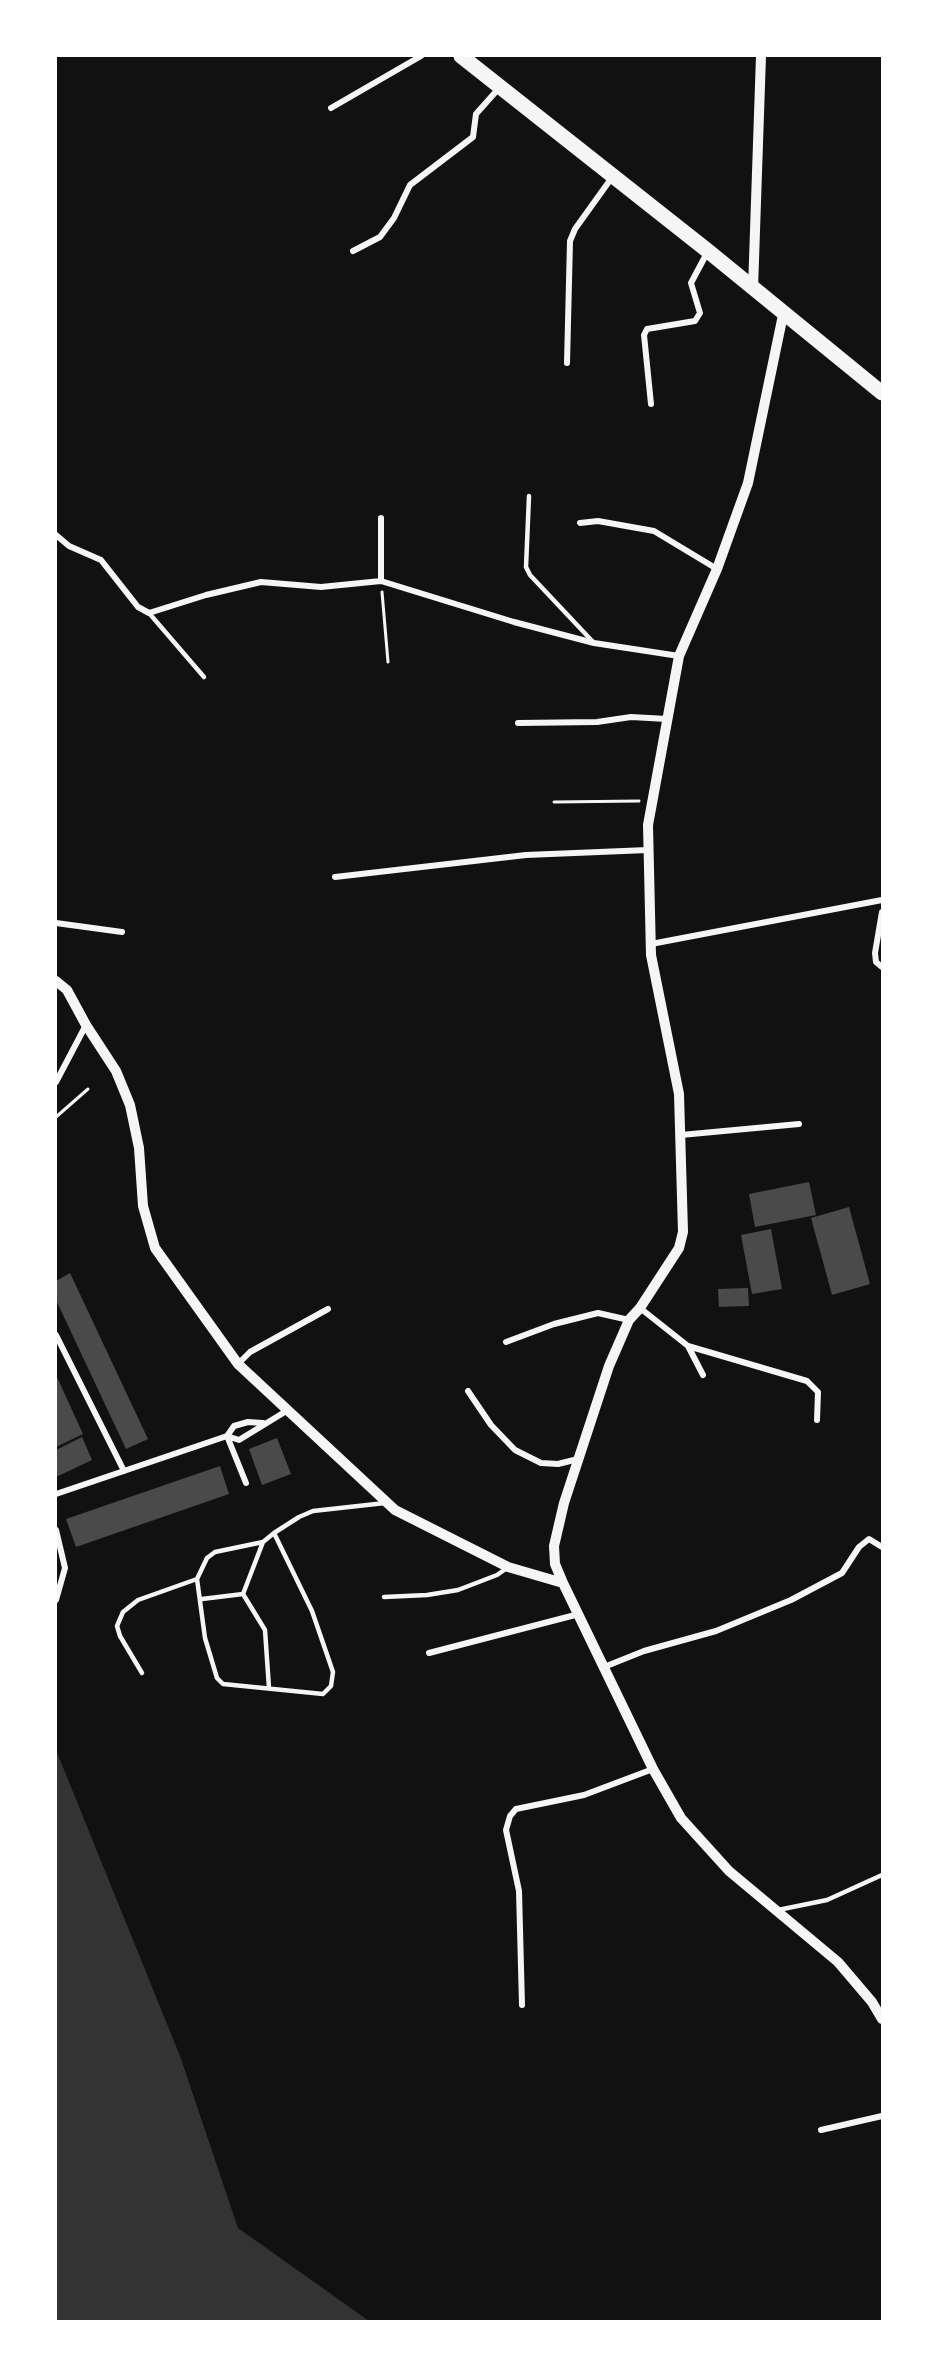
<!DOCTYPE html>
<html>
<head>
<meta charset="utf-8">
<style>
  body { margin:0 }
  #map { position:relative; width:938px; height:2377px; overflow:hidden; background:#111; font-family:Lora,serif }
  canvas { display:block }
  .frame { position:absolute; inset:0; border:57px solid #fff; pointer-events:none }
</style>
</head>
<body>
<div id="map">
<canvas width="938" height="2377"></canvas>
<div class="frame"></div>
</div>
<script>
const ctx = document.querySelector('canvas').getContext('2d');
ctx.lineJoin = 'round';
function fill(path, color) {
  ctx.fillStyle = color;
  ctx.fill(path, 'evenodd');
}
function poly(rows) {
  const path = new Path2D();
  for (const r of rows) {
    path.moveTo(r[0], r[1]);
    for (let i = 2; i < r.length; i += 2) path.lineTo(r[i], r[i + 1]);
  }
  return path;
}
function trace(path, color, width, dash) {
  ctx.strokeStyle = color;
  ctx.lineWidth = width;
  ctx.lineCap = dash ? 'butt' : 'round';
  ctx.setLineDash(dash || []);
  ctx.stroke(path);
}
fill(poly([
  [56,1750,180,2056,238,2228,369,2321,56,2321]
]), '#333');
fill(poly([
  [809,1182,816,1215,755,1227,749,1194],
  [849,1207,870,1284,832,1295,811,1218],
  [771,1229,782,1289,752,1294,741,1235],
  [70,1273,148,1439,126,1449,56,1300,56,1281],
  [748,1288,749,1306,719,1307,718,1289],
  [56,1375,83,1434,56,1447],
  [82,1437,92,1460,56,1477,56,1450],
  [277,1438,291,1474,262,1485,249,1449],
  [220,1466,229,1494,76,1547,66,1519]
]), '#4a4a4a');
trace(poly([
  [382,592,388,662],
  [554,802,639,801],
  [56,1117,88,1089]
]), '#f5f5f5', 3);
trace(poly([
  [529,496,526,567,530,575,594,643],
  [149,613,204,677],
  [274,1533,312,1611,333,1672,331,1686,323,1694,223,1684,217,1678,205,1638,197,1579,207,1558,215,1552,263,1542,274,1533,299,1517,313,1511,385,1503],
  [243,1594,263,1542],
  [384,1597,427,1595,458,1590,497,1575,507,1568],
  [202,1599,243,1594,265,1630,269,1688],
  [142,1673,120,1636,117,1626,123,1612,138,1600,197,1579],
  [778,1910,827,1900,882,1875]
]), '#f5f5f5', 4.5);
trace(poly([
  [331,108,421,56],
  [353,251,380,237,394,218,410,185,473,137,476,114,500,87],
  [567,363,570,241,575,229,613,176],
  [651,404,644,335,647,329,695,321,700,313,691,283,708,251],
  [381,518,381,581],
  [580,523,598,521,654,531,717,569],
  [56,535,69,546,101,560,138,607,149,613,206,595,261,582,321,587,381,581,514,622,594,643,679,656],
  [518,723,597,722,631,717,667,719],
  [335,877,526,855,648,850],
  [882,912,875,953,876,962,882,967],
  [56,923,122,932],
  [651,944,882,900],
  [56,1082,86,1025],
  [681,1135,799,1124],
  [640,1308,688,1346,703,1375],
  [56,1335,124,1471],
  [506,1342,554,1324,598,1313,629,1320],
  [688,1346,807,1381,818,1392,817,1420],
  [238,1364,250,1352,328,1309],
  [468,1391,491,1425,515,1450,541,1463,558,1464,578,1459],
  [227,1436,246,1483],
  [227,1436,234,1426,248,1422,263,1423],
  [56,1494,227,1436,239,1440,288,1410],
  [56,1530,65,1568,56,1600],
  [429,1653,579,1614],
  [604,1667,644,1651,716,1631,791,1600,842,1573,859,1547,869,1539,882,1547],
  [522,2005,519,1891,506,1830,510,1816,516,1809,584,1795,653,1769],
  [821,2130,882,2116]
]), '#f5f5f5', 6);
trace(poly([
  [753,289,761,56],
  [783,315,748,483,717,569,679,656,648,825,651,955,679,1094,683,1232,679,1248,640,1308,629,1320,609,1366,564,1503,554,1546,555,1564,563,1583,653,1769,681,1818,729,1871,838,1962,872,2002,882,2019],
  [56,981,67,990,86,1025,116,1071,130,1105,139,1148,143,1206,155,1248,238,1364,395,1510,508,1567,563,1583]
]), '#f5f5f5', 10);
trace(poly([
  [461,56,708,251,882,393]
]), '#f5f5f5', 15);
</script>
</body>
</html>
